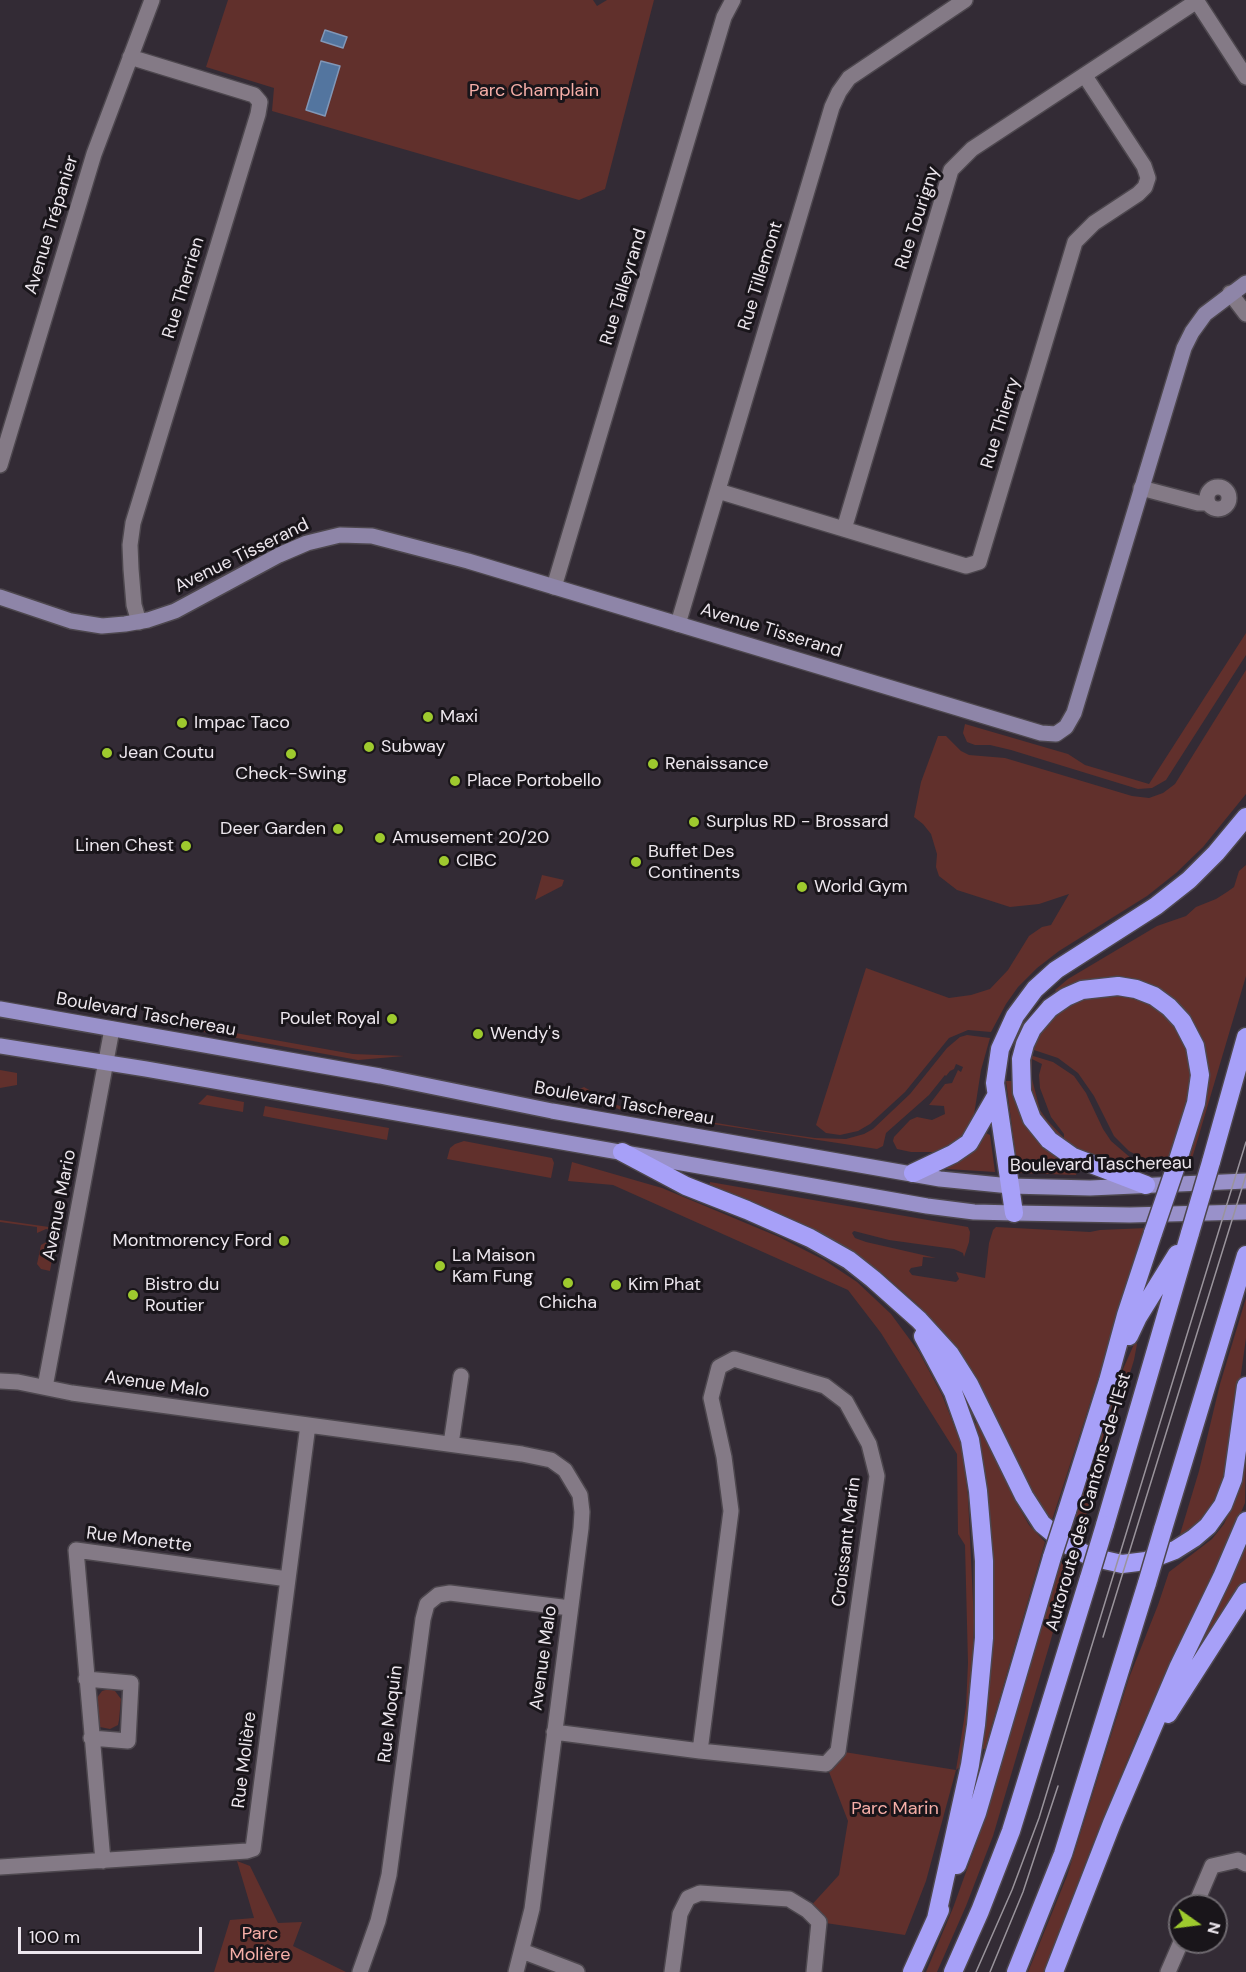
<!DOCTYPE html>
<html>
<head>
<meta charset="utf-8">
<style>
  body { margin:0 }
  #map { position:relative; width:1246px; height:1972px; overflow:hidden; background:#332b35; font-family:"DM Sans",sans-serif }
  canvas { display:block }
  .north { position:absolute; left:1168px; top:1894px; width:60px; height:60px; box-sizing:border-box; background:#19151a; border:2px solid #6e696f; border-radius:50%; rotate:104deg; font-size:16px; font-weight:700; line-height:24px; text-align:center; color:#ede7ee }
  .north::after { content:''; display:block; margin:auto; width:21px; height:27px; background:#9eca2e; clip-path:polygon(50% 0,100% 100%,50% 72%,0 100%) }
  .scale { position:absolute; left:18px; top:1927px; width:184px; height:27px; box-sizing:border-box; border:3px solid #ede7ee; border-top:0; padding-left:8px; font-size:18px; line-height:21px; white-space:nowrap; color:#ede7ee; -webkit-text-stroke:4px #19151a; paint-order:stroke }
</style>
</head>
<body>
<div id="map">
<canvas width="1246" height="1972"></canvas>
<div class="north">N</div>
<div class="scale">100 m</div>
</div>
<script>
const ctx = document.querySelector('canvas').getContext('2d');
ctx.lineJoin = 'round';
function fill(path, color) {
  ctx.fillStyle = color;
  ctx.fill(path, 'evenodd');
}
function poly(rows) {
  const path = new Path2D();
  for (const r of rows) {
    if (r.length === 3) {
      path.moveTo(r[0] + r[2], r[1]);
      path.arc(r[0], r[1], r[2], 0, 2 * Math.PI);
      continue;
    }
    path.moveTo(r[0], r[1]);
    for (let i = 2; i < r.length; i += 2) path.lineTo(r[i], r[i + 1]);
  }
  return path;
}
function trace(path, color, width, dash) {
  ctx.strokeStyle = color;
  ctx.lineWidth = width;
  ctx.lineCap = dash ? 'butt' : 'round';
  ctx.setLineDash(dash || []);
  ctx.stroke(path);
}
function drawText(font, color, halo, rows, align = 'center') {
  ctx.font = font + ' "DM Sans",sans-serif';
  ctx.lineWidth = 6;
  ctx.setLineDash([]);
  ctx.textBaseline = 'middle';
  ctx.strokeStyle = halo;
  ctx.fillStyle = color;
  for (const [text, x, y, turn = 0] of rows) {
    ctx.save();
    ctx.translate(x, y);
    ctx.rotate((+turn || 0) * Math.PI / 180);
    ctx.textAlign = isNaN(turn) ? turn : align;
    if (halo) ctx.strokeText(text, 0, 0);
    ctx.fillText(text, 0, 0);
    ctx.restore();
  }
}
fill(poly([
  [228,0,593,0,597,6,607,0,654,0,605,189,579,200,272,111,274,88,206,67],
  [1246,633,1246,655,1166,780,1152,788,1138,789,1011,750,990,745,975,745,967,742,963,733,965,724,1068,754,1085,765,1149,784],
  [1246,670,1246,794,1203,847,1176,873,1147,896,1059,951,1037,968,1018,987,1006,1004,991,1032,968,1030,949,1038,905,1092,870,1124,858,1131,840,1135,826,1133,816,1125,866,968,949,998,971,995,990,989,1008,970,1029,936,1042,927,1051,925,1069,894,1039,904,1010,907,957,890,939,876,936,867,937,854,931,834,923,824,914,817,921,782,938,736,946,736,961,751,969,755,1005,758,1132,796,1149,798,1163,793,1175,784],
  [1246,865,1246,976,1191,1162,1183,1163,1206,1066,1141,982,1123,978,1106,977,1090,979,1057,992,1055,990,1068,979,1157,926,1186,916,1196,907,1216,899,1227,892,1234,887,1239,871],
  [542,875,564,880,562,886,535,900],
  [1126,994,1149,1003,1159,1009,1178,1029,1184,1039,1188,1053,1191,1080,1188,1104,1168,1165,1148,1161,1129,1151,1114,1136,1094,1096,1078,1073,1058,1058,1031,1049,1045,1024,1064,1007,1092,995],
  [165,1025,202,1027,353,1054,404,1056,358,1060],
  [967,1035,990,1038,981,1070,974,1115,971,1123,962,1136,946,1147,935,1152,911,1152,897,1149,893,1141,894,1137,910,1120,917,1117,932,1120,945,1114,944,1106,929,1105,945,1084,952,1083,958,1070,961,1072,963,1067,956,1064,954,1069,950,1071,946,1076,945,1075,929,1095,886,1133,883,1146,877,1149,621,1110,597,1100,580,1089,584,1087,612,1103,625,1108,759,1130,815,1138,846,1139,864,1134,873,1129,910,1094,947,1048,960,1037],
  [1030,1055,1053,1062,1074,1076,1086,1093,1103,1129,1111,1141,1139,1165,1120,1164,1095,1157,1062,1141,1040,1120,1028,1087],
  [1032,1059,1042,1064,1039,1075,1040,1088,1051,1117,1064,1134,1064,1138,1047,1120,1040,1110,1032,1079],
  [0,1070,17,1073,17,1085,0,1088],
  [1006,1081,1012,1081,1018,1109,1034,1137,1047,1149,1078,1168,1076,1175,1018,1173],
  [207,1095,244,1102,243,1112,198,1104],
  [265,1106,389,1128,387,1140,263,1116],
  [984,1132,990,1135,995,1172,947,1169,946,1165],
  [464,1141,552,1158,554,1163,551,1178,447,1159,450,1148,455,1144],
  [572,1162,662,1188,779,1237,824,1260,857,1282,891,1314,919,1352,942,1395,962,1446,968,1497,974,1622,971,1693,962,1765,956,1770,926,1881,905,1935,819,1922,807,1910,839,1875,848,1821,826,1764,838,1751,956,1770,966,1707,968,1663,965,1545,958,1534,957,1454,881,1333,848,1290,613,1185,568,1181],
  [710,1182,968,1227,970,1232,969,1242,964,1257,963,1253,954,1249,889,1240,854,1231,852,1233,855,1238,866,1242,936,1258,923,1257,922,1266,911,1268,909,1271,912,1275,956,1282,959,1279,956,1272,985,1278,989,1243,993,1230,996,1227,1090,1232,1100,1230,1147,1228,1051,1523,1046,1517,934,1324,918,1305,884,1275,846,1248,808,1228,709,1186],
  [62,1201,57,1231,46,1229,37,1233,37,1227,0,1222,0,1220,49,1227,54,1221,56,1206],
  [48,1241,55,1242,50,1271,41,1269,37,1264,41,1245],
  [1246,1298,1246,1338,1229,1459,1223,1487,1208,1515,1178,1541,1199,1471,1220,1384],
  [1135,1342,1137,1344,1134,1360,1084,1522,1075,1516,1116,1385],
  [978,1423,1013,1497,1029,1525,1045,1542,985,1749,978,1748,982,1726,971,1424],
  [1246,1450,1245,1503,1215,1573,1173,1657,1137,1737,1092,1846,1044,1972,1028,1972,1067,1876,1129,1678,1158,1605,1169,1572,1212,1539,1224,1524,1240,1489],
  [1246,1543,1246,1581,1208,1639,1201,1635],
  [1060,1561,1070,1568,1050,1643,993,1836,966,1906,937,1972,926,1972,953,1908,979,1836],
  [109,1689,115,1691,121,1699,119,1720,118,1725,110,1729,100,1727,97,1724,96,1699,102,1691],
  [237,1861,250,1866,278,1923,302,1922,293,1946,346,1972,214,1972,230,1920,254,1918]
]), '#61302c');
const water = poly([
  [325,30,347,37,343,48,321,41,325,30],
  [321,61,340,66,325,116,306,110,321,61]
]);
fill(water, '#53759f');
trace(water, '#8197b7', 1.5);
const street = poly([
  [1196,0,1246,77],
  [130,57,254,95,260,102,258,114,133,523,130,545,131,569,134,605,139,622],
  [1230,293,1246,314],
  [0,465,94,154,152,0],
  [1218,498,11],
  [1141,488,1198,503,1207,503],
  [718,491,966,566,979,562,1075,242,1094,223,1138,194,1145,187,1148,178,1144,166,1085,76],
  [844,529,951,170,972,149,1197,1],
  [554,587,724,17,733,0],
  [678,624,832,107,839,92,849,78,965,0],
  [0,1381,18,1382,72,1393,522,1454,551,1460,565,1470,580,1495,582,1512,581,1528,532,1909,516,1972],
  [45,1387,112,1029],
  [451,1444,461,1376],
  [86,1679,131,1683,128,1741,91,1738],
  [554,1732,700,1751,826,1764,838,1751,877,1476,869,1444,846,1402,825,1386,734,1359,719,1367,711,1398,724,1457,731,1511,700,1751],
  [103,1861,76,1550,288,1579],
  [0,1867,247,1851,253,1849,308,1425],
  [1195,1906,1212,1866,1238,1860,1246,1864],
  [522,1951,577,1972],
  [360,1972,378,1921,389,1875,423,1619,427,1604,438,1595,450,1593,570,1608],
  [672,1972,680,1914,688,1898,700,1893,789,1899,807,1910,819,1922,814,1972],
  [1168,1972,1181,1942]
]);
const secondary = poly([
  [0,597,71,621,102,626,125,624,148,620,175,611,279,555,307,543,340,535,372,536,468,561,1041,733,1056,734,1066,727,1074,713,1184,348,1192,332,1205,314,1246,283]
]);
const primary = poly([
  [0,1009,380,1076,552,1111,940,1179,1010,1186,1090,1188,1246,1181],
  [0,1046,146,1069,927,1206,974,1212,1014,1213,1130,1215,1246,1212]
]);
const highway = poly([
  [622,1152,686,1186,747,1210,810,1238,849,1260,873,1279,919,1320,950,1354,969,1384,1024,1496,1042,1524,1066,1544,1091,1557,1122,1564,1146,1561,1175,1550,1194,1538,1208,1526,1223,1505,1233,1479,1246,1386],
  [1211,1162,1246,1037],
  [913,1173,953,1154,969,1143,996,1096],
  [1146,1185,1073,1157,1049,1140,1032,1119,1022,1092,1021,1059,1025,1044,1032,1029,1050,1008,1066,997,1082,990,1118,986,1136,989,1154,996,1169,1007,1182,1021,1195,1046,1200,1075,1196,1103,1177,1163],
  [1014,1213,995,1083,1000,1049,1015,1016,1035,989,1056,970,1156,906,1189,880,1216,853,1246,817],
  [923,1336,953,1392,970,1440,978,1491,984,1561,984,1638,976,1725,970,1765,936,1919],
  [1129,1336,1138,1317,1177,1254],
  [1067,1511,1108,1381,1126,1315,1153,1233],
  [1105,1525,1190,1233],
  [1163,1529,1246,1255],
  [1168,1714,1246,1592],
  [957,1865,977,1813,1052,1557],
  [912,1972,940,1910],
  [953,1972,980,1911,1011,1831,1089,1578],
  [1016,1972,1063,1854,1147,1583],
  [1054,1972,1112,1823,1178,1668,1222,1577,1246,1521]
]);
trace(street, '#4d474e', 18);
trace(secondary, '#4d474e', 18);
trace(primary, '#4d474e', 18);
trace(highway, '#4d474e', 21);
trace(street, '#847a86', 15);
trace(secondary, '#8e85a8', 15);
trace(primary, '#9991ca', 15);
trace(highway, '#a7a0f8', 18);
trace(poly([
  [1103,1637,1246,1175],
  [976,1972,1012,1890,1039,1818,1246,1142],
  [990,1972,1023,1892,1058,1786]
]), '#9a949c', 1.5);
const highwayBridge = poly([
  [1153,1233,1177,1163],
  [1190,1233,1211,1162],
  [1052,1557,1067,1511],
  [1089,1578,1105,1525],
  [1147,1583,1163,1529]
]);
trace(highwayBridge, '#4d474e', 21, []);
trace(highwayBridge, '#a7a0f8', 18);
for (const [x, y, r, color] of [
  [428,717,6,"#9eca2e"],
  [182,723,6,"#9eca2e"],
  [369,747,6,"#9eca2e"],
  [107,753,6,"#9eca2e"],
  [291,754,6,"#9eca2e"],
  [653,764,6,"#9eca2e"],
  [455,781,6,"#9eca2e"],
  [694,822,6,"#9eca2e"],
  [338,829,6,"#9eca2e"],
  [380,838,6,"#9eca2e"],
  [186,846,6,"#9eca2e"],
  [444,861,6,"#9eca2e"],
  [636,862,6,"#9eca2e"],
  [802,887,6,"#9eca2e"],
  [392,1019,6,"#9eca2e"],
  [478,1034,6,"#9eca2e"],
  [284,1241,6,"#9eca2e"],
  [440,1266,6,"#9eca2e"],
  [568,1283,6,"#9eca2e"],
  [616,1285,6,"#9eca2e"],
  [133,1295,6,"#9eca2e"]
]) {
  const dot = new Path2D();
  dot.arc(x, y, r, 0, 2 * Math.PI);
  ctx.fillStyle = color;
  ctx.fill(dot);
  trace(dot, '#19151a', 2);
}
drawText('18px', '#f7afa8', '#19151a', [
  ["Parc Champlain",534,91],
  ["Parc Marin",895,1809],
  ["Parc",260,1934],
  ["Molière",260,1955]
]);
drawText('18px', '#ede7ee', '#19151a', [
  ["Rue Tourigny",918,218,-72],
  ["Avenue Trépanier",52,225,-73],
  ["Rue Tillemont",761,276,-73],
  ["Rue Talleyrand",624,287,-73],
  ["Rue Therrien",184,288,-73],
  ["Rue Thierry",1001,423,-73],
  ["Avenue Tisserand",242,556,-26],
  ["Avenue Tisserand",771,631,17],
  ["Boulevard Taschereau",146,1015,10],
  ["Boulevard Taschereau",624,1104,10],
  ["Boulevard Taschereau",1101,1165,-1],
  ["Avenue Mario",60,1205,-79],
  ["Avenue Malo",157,1385,8],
  ["Autoroute des Cantons-de-l'Est",1089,1502,-74],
  ["Rue Monette",139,1540,7],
  ["Croissant Marin",847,1542,-83],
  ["Avenue Malo",544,1658,-82],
  ["Rue Moquin",391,1714,-83],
  ["Rue Molière",245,1760,-83]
]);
drawText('18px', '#ede7ee', '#19151a', [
  ["Maxi",440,717],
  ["Impac Taco",194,723],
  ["Subway",381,747],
  ["Jean Coutu",119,753],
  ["Renaissance",665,764],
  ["Check-Swing",291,774,"center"],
  ["Place Portobello",467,781],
  ["Surplus RD - Brossard",706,822],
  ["Deer Garden",326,829,"right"],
  ["Amusement 20/20",392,838],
  ["Linen Chest",174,846,"right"],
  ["Buffet Des",648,852],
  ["Continents",648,873],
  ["CIBC",456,861],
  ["World Gym",814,887],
  ["Poulet Royal",380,1019,"right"],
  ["Wendy's",490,1034],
  ["Montmorency Ford",272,1241,"right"],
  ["La Maison",452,1256],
  ["Kam Fung",452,1277],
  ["Bistro du",145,1285],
  ["Routier",145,1306],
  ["Kim Phat",628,1285],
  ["Chicha",568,1303,"center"]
], 'left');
</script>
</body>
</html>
